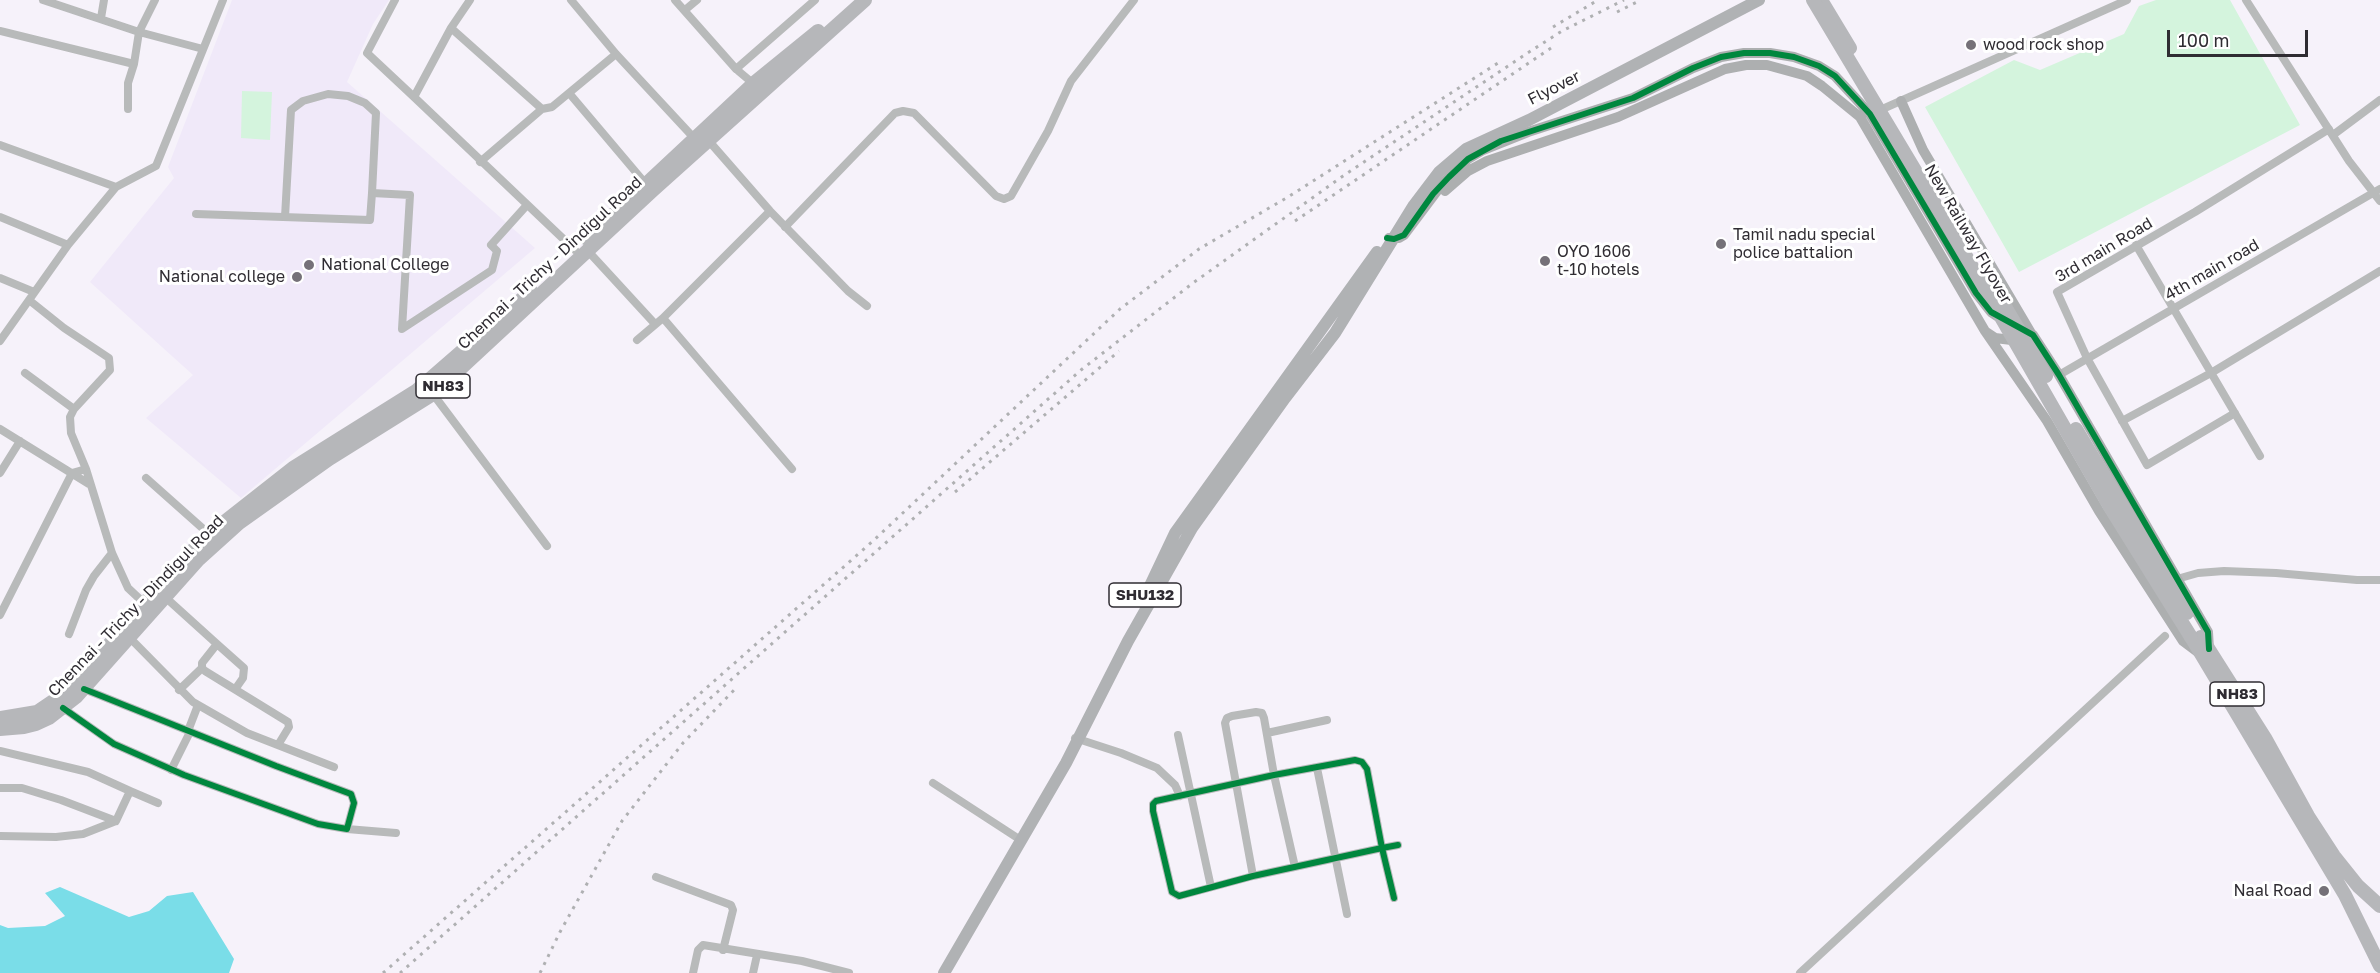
<!DOCTYPE html>
<html>
<head>
<meta charset="utf-8">
<style>
  body { margin:0 }
  #map { position:relative; width:2380px; height:973px; overflow:hidden; background:#f6f2fa; font-family:"Golos Text",sans-serif }
  canvas { display:block }
  .scale { position:absolute; left:2167px; top:30px; width:141px; height:27px; box-sizing:border-box; border:3px solid #2f2c32; border-top:0; padding-left:8px; font-size:18px; line-height:21px; white-space:nowrap; color:#2f2c32; -webkit-text-stroke:4px #fff; paint-order:stroke }
</style>
</head>
<body>
<div id="map">
<canvas width="2380" height="973"></canvas>
<div class="scale">100 m</div>
</div>
<script>
const ctx = document.querySelector('canvas').getContext('2d');
ctx.lineJoin = 'round';
function fill(path, color) {
  ctx.fillStyle = color;
  ctx.fill(path, 'evenodd');
}
function poly(rows) {
  const path = new Path2D();
  for (const r of rows) {
    path.moveTo(r[0], r[1]);
    for (let i = 2; i < r.length; i += 2) path.lineTo(r[i], r[i + 1]);
  }
  return path;
}
function trace(path, color, width, dash) {
  ctx.strokeStyle = color;
  ctx.lineWidth = width;
  ctx.lineCap = dash ? 'butt' : 'round';
  ctx.setLineDash(dash || []);
  ctx.stroke(path);
}
function drawText(font, color, halo, rows, align = 'center') {
  ctx.font = font + ' "Golos Text",sans-serif';
  ctx.lineWidth = 6;
  ctx.setLineDash([]);
  ctx.textBaseline = 'middle';
  ctx.strokeStyle = halo;
  ctx.fillStyle = color;
  for (const [text, x, y, turn = 0] of rows) {
    ctx.save();
    ctx.translate(x, y);
    ctx.rotate((+turn || 0) * Math.PI / 180);
    ctx.textAlign = isNaN(turn) ? turn : align;
    if (halo) ctx.strokeText(text, 0, 0);
    ctx.fillText(text, 0, 0);
    ctx.restore();
  }
}
fill(poly([
  [232,0,389,0,373,24,347,82,535,248,241,498,146,418,193,375,90,282,174,178,168,167]
]), '#f0e9f9');
fill(poly([
  [2156,0,2230,0,2300,125,2019,272,1925,107,2014,60,2040,70,2124,34,2139,6],
  [242,91,272,92,270,140,241,138]
]), '#d4f4dd');
fill(poly([
  [60,887,129,917,149,911,167,896,193,892,234,959,229,973,0,973,0,925,8,928,45,926,65,916,45,893]
]), '#7adde8');
trace(poly([
  [43,0,139,32,203,49],
  [395,0,367,53,414,97,451,28,542,109,552,107,616,54],
  [571,0,616,54,694,138],
  [675,0,736,69,755,85],
  [2246,0,2349,161,2380,201],
  [685,10,697,0],
  [101,18,104,0],
  [451,28,470,0],
  [0,31,134,64],
  [736,69,815,0],
  [569,93,645,183],
  [414,97,575,250],
  [128,109,128,83,134,64,139,32,155,0],
  [1878,111,2127,0],
  [2333,135,2380,100],
  [708,140,770,211,848,291,867,306],
  [0,145,116,187],
  [480,162,542,109],
  [196,214,370,220,372,193,410,195,402,329,492,270,497,251,491,245,527,205],
  [0,217,68,245],
  [285,217,291,110,303,101,328,94,348,96,365,103,376,113,372,193],
  [785,227,895,113,903,111,914,113,996,196,1004,199,1011,196,1048,131,1071,81,1134,0],
  [2136,245,2260,456],
  [587,250,655,324],
  [0,278,34,292],
  [663,318,792,469],
  [637,340,663,318,770,211],
  [0,341,68,245,116,187,156,166,223,0],
  [25,373,74,409],
  [2059,375,2380,189],
  [433,394,547,546],
  [2235,413,2147,465,2087,358,2057,292,2195,212,2329,129],
  [2122,421,2211,373,2380,271],
  [0,429,89,484],
  [86,469,112,553,128,588,144,603],
  [0,473,20,441],
  [146,478,209,534],
  [2177,579,2198,573,2224,571,2276,573,2357,580,2380,580],
  [165,597,217,644,202,663,202,668,205,671,288,722,289,727,278,745],
  [0,615,72,473,86,469,71,433,70,417,74,409,110,370,109,358,64,328,29,300],
  [69,634,86,590,94,576,112,553],
  [127,635,193,702,247,733,334,767],
  [217,644,244,668,243,678,236,688],
  [179,690,202,668],
  [63,708,114,744,184,775,318,824,347,829,354,803,351,794,276,766,84,689],
  [188,731,198,705],
  [1267,733,1327,720],
  [1178,735,1211,887],
  [1075,738,1121,753,1157,768,1175,785,1180,796],
  [0,751,88,772,130,791,116,821,83,834,56,837,0,836],
  [1317,768,1347,914],
  [171,770,190,732],
  [933,783,1016,837],
  [0,788,22,788,61,800,116,821],
  [130,791,158,803],
  [347,829,396,833],
  [1253,876,1225,723,1227,718,1232,716,1256,712,1262,713,1264,718,1274,775,1295,867],
  [656,877,731,905,733,910,723,950],
  [1394,898,1382,848,1367,769,1362,762,1355,760,1274,775,1156,801,1153,804,1153,811,1172,892,1179,896,1253,876,1382,848,1398,845],
  [693,973,698,950,703,945,802,961,849,973],
  [753,973,757,955],
  [1800,973,2165,636]
]), '#b8baba', 8);
trace(poly([
  [1901,101,1923,150,2031,333],
  [1445,191,1468,171,1487,161,1618,117,1725,69,1746,65,1767,65,1807,76,1822,86,1860,117,1985,331,2047,421,2099,511,2183,641,2199,653],
  [1389,238,1399,238,1404,235,1443,183,1468,159,1483,150,1528,132,1633,98,1693,68,1721,57,1744,53,1770,53,1794,57,1819,66,1835,76,1870,114,1976,293,1991,312,1997,316],
  [2016,326,2033,335,2059,375,2208,632,2209,649],
  [1986,332,1995,338,2020,341]
]), '#adafb0', 10);
trace(poly([
  [1148,590,1175,533,1377,252],
  [944,973,1066,763,1128,641,1192,528,1285,398,1335,333,1414,205,1439,172,1466,149,1529,120,1759,0]
]), '#b0b2b4', 12);
trace(poly([
  [1821,0,1850,48],
  [587,239,754,83,818,31],
  [2191,637,2345,895,2380,966],
  [2201,637,2265,738,2308,816,2334,856,2358,886,2380,906],
  [0,718,37,712,62,695,76,683,174,569,209,534,293,468,416,391,531,291],
  [0,729,24,727,36,724,49,718,76,697,198,560,239,523,329,459,433,394,653,190,865,0]
]), '#b6b7ba', 14);
trace(poly([
  [1617,12,1641,0],
  [1553,27,1598,0],
  [1295,221,1551,48],
  [955,492,1119,351],
  [383,973,873,541,1120,309,1199,249,1288,197,1498,63],
  [400,973,1081,370,1193,283,1343,176,1526,54,1562,31,1624,0],
  [540,973,560,932,622,821,683,743,736,688]
]), '#afb0b2', 3, [3, 6]);
trace(poly([
  [1813,0,1955,237,2110,507,2191,637],
  [1987,276,2046,376],
  [2076,429,2187,613]
]), '#b6b7ba', 14);
trace(poly([
  [1387,238,1394,239,1404,235,1433,194,1449,177,1468,159,1501,141,1633,98,1693,68,1721,57,1744,53,1770,53,1794,57,1819,66,1835,76,1870,114,1976,293,1991,312,2033,335,2059,375,2208,632,2209,649],
  [63,708,114,744,184,775,318,824,347,829,354,803,351,794,276,766,84,689],
  [1394,898,1382,848,1367,769,1362,762,1355,760,1274,775,1156,801,1153,804,1153,811,1172,892,1179,896,1253,876,1382,848,1398,845]
]), '#00873e', 6);
for (const [x, y, r, color] of [
  [1971,45,6,"#757178"],
  [1721,244,6,"#757178"],
  [1545,261,6,"#757178"],
  [309,265,6,"#757178"],
  [297,277,6,"#757178"],
  [2324,891,6,"#757178"]
]) {
  const dot = new Path2D();
  dot.arc(x, y, r, 0, 2 * Math.PI);
  ctx.fillStyle = color;
  ctx.fill(dot);
  trace(dot, '#fff', 2);
}
for (const [x, y, w] of [
  [443,386,54],
  [1145,595,72],
  [2237,694,54]
]) {
  const box = new Path2D();
  box.roundRect(x - w / 2, y - 12, w, 24, 4.5);
  ctx.fillStyle = '#fff';
  ctx.fill(box);
  trace(box, '#2f2c32', 1.5);
}
drawText('bold 15px', '#2f2c32', null, [
  ["NH83",443,386],
  ["SHU132",1145,595],
  ["NH83",2237,694]
]);
drawText('16px', '#2f2c32', '#fff', [
  ["wood rock shop",1983,45],
  ["Tamil nadu special",1733,235],
  ["police battalion",1733,253],
  ["OYO 1606",1557,252],
  ["t-10 hotels",1557,270],
  ["National College",321,265],
  ["National college",285,277,"right"],
  ["Naal Road",2312,891,"right"]
], 'left');
drawText('16px', '#2f2c32', '#fff', [
  ["Flyover",1554,88,-27],
  ["New Railway Flyover",1968,234,60],
  ["3rd main Road",2104,250,-31],
  ["Chennai - Trichy - Dindigul Road",550,263,-43],
  ["4th main road",2212,270,-30],
  ["Chennai - Trichy - Dindigul Road",136,606,-46]
]);
</script>
</body>
</html>
